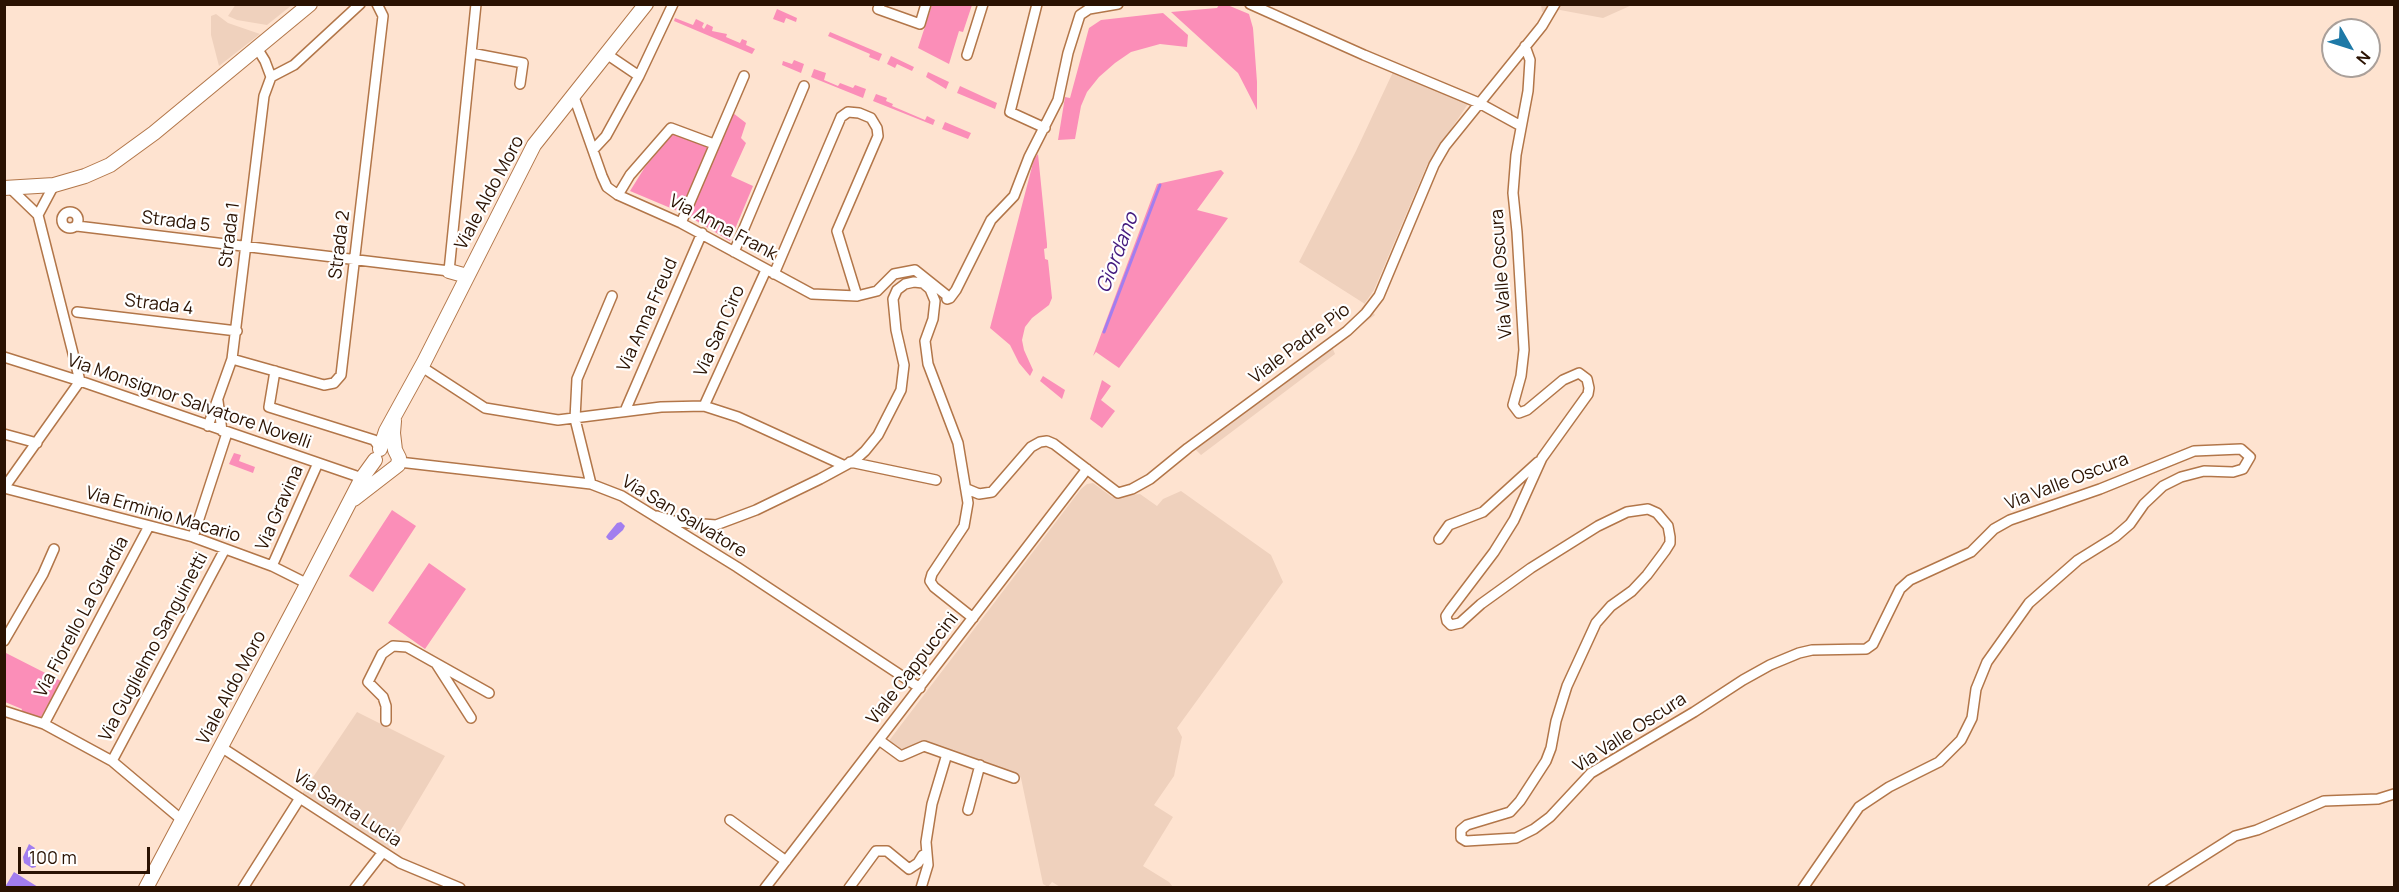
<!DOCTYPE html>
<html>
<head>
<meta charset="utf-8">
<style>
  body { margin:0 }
  #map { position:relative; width:2399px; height:892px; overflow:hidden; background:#fee3d0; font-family:Manrope,sans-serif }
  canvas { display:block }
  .frame { position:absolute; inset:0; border:6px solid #2a1202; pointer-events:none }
  .north { position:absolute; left:2321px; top:18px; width:60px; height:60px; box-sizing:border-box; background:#fff; border:2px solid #aaa09a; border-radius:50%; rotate:129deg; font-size:16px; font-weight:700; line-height:24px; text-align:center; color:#2a1202 }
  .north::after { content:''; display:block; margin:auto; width:21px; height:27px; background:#1e79a7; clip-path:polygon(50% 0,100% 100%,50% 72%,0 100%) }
  .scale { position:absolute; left:18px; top:847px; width:132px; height:27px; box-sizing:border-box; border:3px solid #2a1202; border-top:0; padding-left:8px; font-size:18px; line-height:21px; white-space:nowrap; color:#2a1202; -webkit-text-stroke:4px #fff; paint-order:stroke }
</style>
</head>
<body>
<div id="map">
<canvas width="2399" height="892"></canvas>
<div class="frame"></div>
<div class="north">N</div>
<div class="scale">100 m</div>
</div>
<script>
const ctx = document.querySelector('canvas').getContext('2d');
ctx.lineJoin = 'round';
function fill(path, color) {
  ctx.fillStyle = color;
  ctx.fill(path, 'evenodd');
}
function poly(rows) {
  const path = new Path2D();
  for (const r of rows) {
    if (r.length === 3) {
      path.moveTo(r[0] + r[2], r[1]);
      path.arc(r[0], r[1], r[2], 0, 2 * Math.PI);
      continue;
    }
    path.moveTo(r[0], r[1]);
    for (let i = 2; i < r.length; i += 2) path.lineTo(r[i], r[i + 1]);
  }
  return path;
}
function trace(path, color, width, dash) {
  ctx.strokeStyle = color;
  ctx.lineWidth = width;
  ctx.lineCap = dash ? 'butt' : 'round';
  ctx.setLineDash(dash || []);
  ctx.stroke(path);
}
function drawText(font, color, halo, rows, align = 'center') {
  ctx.font = font + ' Manrope,sans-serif';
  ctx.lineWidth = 4.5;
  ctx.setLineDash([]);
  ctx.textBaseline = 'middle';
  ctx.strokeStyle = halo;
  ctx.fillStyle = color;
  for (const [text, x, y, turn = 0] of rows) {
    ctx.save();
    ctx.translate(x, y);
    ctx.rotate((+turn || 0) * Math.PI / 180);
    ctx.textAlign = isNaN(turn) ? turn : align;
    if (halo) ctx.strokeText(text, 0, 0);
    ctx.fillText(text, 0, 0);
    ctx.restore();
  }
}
fill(poly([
  [236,4,292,4,292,5,267,25,237,20,228,16],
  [1541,5,1632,5,1603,18,1560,10,1542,12],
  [216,14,228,23,260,34,219,66,211,35,211,16],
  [1393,72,1468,104,1427,165,1374,290,1365,303,1375,315,1332,347,1335,354,1201,455,1195,449,1194,441,1345,329,1365,304,1299,262,1356,151],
  [1093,483,1112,497,1140,494,1157,506,1163,499,1181,491,1271,555,1283,582,1177,728,1182,737,1174,776,1154,805,1173,817,1143,866,1169,882,1173,887,1062,888,1052,882,1048,887,1043,884,1021,778,1017,774,923,741,902,753,888,742,1081,489,1087,484],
  [357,712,445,756,389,850,301,795]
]), '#efd1bd');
fill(poly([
  [1225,4,1249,14,1253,28,1257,82,1257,110,1238,73,1171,12,1217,8,1219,5],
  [932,5,972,5,963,32,959,31,949,64,918,48],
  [777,9,797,18,796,22,786,18,784,23,773,19],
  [1163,13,1188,35,1187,47,1160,44,1131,52,1115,63,1099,77,1087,92,1081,106,1075,139,1058,140,1065,97,1070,98,1089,28,1101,20],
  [675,18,693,25,696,19,704,23,702,27,704,29,707,24,713,27,712,31,727,34,726,37,740,43,742,39,747,41,746,45,755,49,752,54,674,21],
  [830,32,882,54,879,61,869,57,870,54,828,36],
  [891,56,914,67,912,71,897,64,895,68,887,64],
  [794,60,804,64,801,73,782,65,783,61,792,64],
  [814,69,826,73,824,80,838,86,840,83,853,88,855,85,866,89,863,98,811,77],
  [928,72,949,82,946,89,926,77],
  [960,86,997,103,995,109,957,93],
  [876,94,887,98,886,101,893,104,892,106,925,120,927,116,935,120,933,125,873,101],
  [733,113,746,123,741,138,746,143,731,176,753,186,730,241,688,216],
  [945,122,971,133,968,139,942,129],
  [673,134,708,147,680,212,630,191,645,167],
  [1038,154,1047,244,1047,248,1044,249,1045,259,1048,260,1052,298,1049,305,1032,318,1025,327,1022,340,1024,350,1033,370,1030,376,1019,363,1010,345,990,328,1034,159],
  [1221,170,1224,173,1197,210,1228,218,1119,368,1096,352,1093,356,1157,184],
  [1043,376,1065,390,1062,399,1040,381],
  [1102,380,1111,386,1101,400,1115,411,1102,428,1090,419],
  [234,453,241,455,239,461,255,467,253,473,229,464],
  [392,510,416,526,373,592,349,576],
  [429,563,466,589,425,649,388,623],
  [4,652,61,681,41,717,36,718,21,713,22,709,5,702]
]), '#fb8eb8');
fill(poly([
  [621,522,625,526,623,530,612,540,609,540,606,537,608,534,617,523],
  [29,844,35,848,33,852,36,867,32,868,24,863,23,857],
  [14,872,38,887,5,887]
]), '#a27eef');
trace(poly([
  [1104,332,1160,185]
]), '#a27eef', 3);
const street = poly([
  [880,4,878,9,920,24,926,4],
  [1037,4,1010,112,1045,128],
  [1250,4,1364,55,1479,103,1521,126],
  [1525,46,1530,60,1528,91,1516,155,1513,193,1517,232,1524,350,1521,376,1513,405,1519,413,1527,410,1563,380,1579,373,1587,379,1589,388,1588,394,1542,458,1514,520,1494,552,1450,610,1446,616,1447,621,1451,625,1460,623,1481,604,1531,568,1598,526,1627,512,1648,509,1657,513,1668,526,1670,537,1670,543,1665,551,1647,575,1632,591,1611,606,1596,623,1567,686,1556,721,1551,748,1546,761,1520,801,1510,812,1467,825,1461,830,1461,838,1466,841,1516,838,1534,829,1550,817,1591,773,1694,712,1743,680,1770,665,1799,653,1812,650,1866,649,1873,644,1900,589,1910,580,1971,552,1994,529,2010,520,2100,489,2194,451,2241,449,2250,457,2243,469,2233,472,2204,471,2181,477,2163,486,2144,504,2130,524,2115,537,2078,560,2029,603,1987,662,1976,689,1972,718,1961,740,1939,762,1889,787,1859,807,1803,888],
  [471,53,523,63,520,84],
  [605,53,639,76],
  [967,55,983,4],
  [271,77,294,65,360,4],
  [573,94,602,176,607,187,618,195,681,223,812,294,857,296,877,291,894,274,915,270,950,298],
  [593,150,606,136,639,76,673,4],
  [10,188,38,215],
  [618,195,630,175,671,128,714,144],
  [70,220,8],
  [38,215,54,185],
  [681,223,744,76],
  [77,226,449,271,476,4],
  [734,252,804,86],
  [774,274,841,117,848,112,859,113,871,118,877,128,878,136,837,231,857,296],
  [947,299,950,298,956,290,991,220,1014,196,1029,157,1058,100,1068,53,1080,15,1089,9,1118,4],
  [77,312,237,331],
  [4,357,80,381,362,478],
  [232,359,324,385,334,383,341,375,383,16,377,4],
  [422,367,485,408,558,420,661,407,704,406,738,417,843,465],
  [275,371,269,407,374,440,380,448],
  [218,401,222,431],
  [704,406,766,270],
  [625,411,702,233],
  [208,426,232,359,264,96,271,77,265,61,257,48],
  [4,434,37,443],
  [399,462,591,484,622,496,737,567,920,688],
  [850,462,936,480],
  [591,484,575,419,577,379,612,296],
  [4,488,193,537,272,566,308,584],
  [4,488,80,381,38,215],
  [967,489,979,494,992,492,1031,447,1040,442,1047,441,1054,444,1118,493,1132,489,1150,479,1188,448,1347,331,1366,313,1379,296,1434,165,1445,146,1542,26,1555,4],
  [657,516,677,522,716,525,756,510,820,479,855,460,865,451,878,435,901,390,904,365,896,330,893,299,897,290,905,284,914,282,923,283,930,289,935,301,933,319,925,341,928,364,958,443,968,503,964,526,932,574,930,581,934,587,973,618],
  [193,537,227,433],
  [1439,539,1449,525,1483,512,1538,462],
  [272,566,318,463],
  [4,641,43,574,54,549],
  [437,665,471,718],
  [4,711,44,724,112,761,182,820],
  [386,721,386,706,383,697,368,682,382,654,393,646,407,647,489,693],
  [44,724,149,526],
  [879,740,901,756,924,746,1014,778],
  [221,747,400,863,460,888],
  [112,761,225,549],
  [968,810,980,765],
  [730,820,786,861],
  [243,888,300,798],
  [355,888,383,852],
  [765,888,1087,469],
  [849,888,876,851,887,851,909,869,918,863,923,855,927,854],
  [921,888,928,865,926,842,932,804,947,754],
  [2153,888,2235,836,2257,830,2324,801,2378,799,2394,794]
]);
const secondary = poly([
  [4,188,54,185,85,176,110,165,154,133,310,4],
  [449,271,467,276],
  [380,449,386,431,424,362,534,145,646,4],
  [354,499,398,465,399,458,395,450,393,433,394,421],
  [146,888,301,596,362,478,375,460]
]);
trace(street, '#b27649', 12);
trace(secondary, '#b27649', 16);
trace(street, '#fff', 9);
trace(secondary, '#fff', 14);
drawText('18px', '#2a1202', '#fff', [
  ["Viale Aldo Moro",490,193,-62],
  ["Strada 5",176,222,7],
  ["Via Anna Frank",723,228,28],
  ["Strada 1",230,235,-83],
  ["Strada 2",340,245,-83],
  ["Via Valle Oscura",1502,274,-94],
  ["Strada 4",159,305,7],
  ["Via Anna Freud",648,315,-66],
  ["Via San Ciro",720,331,-66],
  ["Viale Padre Pio",1300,344,-37],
  ["Via Monsignor Salvatore Novelli",189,402,19],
  ["Via Valle Oscura",2067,482,-21],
  ["Via Gravina",280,508,-66],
  ["Via Erminio Macario",163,515,16],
  ["Via San Salvatore",684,517,31],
  ["Via Fiorello La Guardia",82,617,-62],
  ["Via Guglielmo Sanguinetti",154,647,-62],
  ["Viale Cappuccini",913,669,-52],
  ["Viale Aldo Moro",232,688,-62],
  ["Via Valle Oscura",1630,733,-33],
  ["Via Santa Lucia",347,809,33]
]);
drawText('italic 20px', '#441a7e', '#fff', [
  ["Giordano",1118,253,-69]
]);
</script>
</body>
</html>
